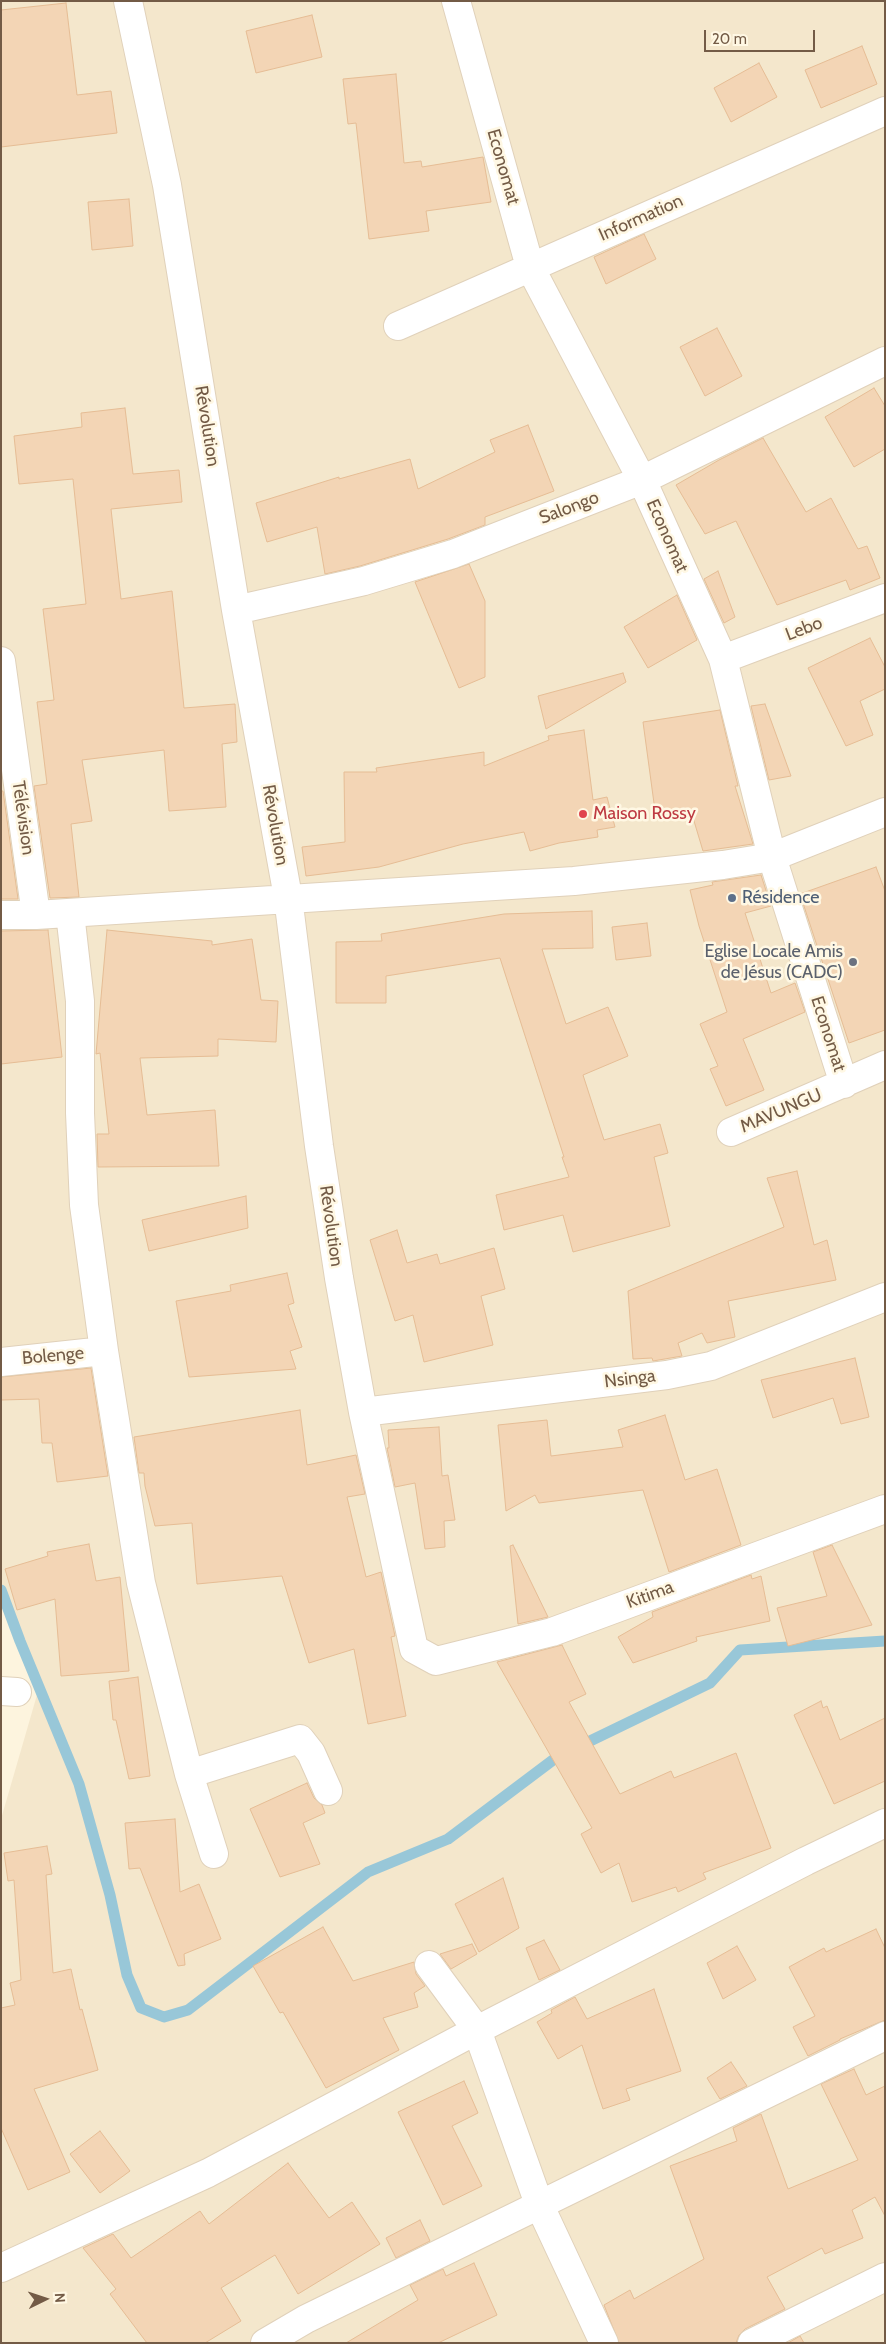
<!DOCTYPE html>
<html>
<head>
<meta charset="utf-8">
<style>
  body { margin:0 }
  #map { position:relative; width:886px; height:2344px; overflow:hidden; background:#fdf4de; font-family:Cabin,sans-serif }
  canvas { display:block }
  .frame { position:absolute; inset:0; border:2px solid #735b46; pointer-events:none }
  .north { position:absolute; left:20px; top:2274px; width:50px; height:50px; -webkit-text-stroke:4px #fff8e4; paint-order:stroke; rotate:86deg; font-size:14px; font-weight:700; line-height:20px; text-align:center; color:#735b46 }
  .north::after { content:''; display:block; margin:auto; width:18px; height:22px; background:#735b46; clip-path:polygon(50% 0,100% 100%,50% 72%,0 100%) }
  .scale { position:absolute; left:704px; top:30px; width:111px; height:22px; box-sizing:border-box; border:2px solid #735b46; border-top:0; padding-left:6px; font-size:15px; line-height:18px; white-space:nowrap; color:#735b46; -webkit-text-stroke:4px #fff8e4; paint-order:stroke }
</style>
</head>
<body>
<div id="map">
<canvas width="886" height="2344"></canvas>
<div class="frame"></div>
<div class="north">N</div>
<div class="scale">20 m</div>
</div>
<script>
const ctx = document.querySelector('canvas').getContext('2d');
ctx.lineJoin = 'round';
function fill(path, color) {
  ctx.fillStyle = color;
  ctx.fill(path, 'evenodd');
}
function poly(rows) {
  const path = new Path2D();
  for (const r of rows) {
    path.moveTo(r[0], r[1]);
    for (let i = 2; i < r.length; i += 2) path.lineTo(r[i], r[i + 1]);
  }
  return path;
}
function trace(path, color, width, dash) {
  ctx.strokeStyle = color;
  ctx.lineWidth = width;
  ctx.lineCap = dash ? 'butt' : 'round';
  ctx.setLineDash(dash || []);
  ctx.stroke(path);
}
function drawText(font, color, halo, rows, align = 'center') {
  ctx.font = font + ' Cabin,sans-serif';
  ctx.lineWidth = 5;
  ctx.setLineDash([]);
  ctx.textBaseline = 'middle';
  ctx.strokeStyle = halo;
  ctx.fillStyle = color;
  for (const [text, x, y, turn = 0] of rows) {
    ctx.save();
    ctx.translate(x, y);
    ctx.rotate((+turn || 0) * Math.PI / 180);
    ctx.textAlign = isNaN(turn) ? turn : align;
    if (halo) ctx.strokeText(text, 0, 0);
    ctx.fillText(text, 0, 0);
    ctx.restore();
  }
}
fill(poly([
  [1,1,885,1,885,2343,1,2343,1,1819,39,1688,1,1590]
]), '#f4e7cc');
trace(poly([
  [1,1590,20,1641,79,1784,110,1895,127,1975,141,2008,164,2017,188,2010,368,1872,448,1839,557,1757,710,1683,740,1650,885,1641]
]), '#98c7d8', 11);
const building = poly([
  [66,3,77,95,111,91,117,133,1,147,1,10,66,3],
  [312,15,322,57,256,73,246,31,312,15],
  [862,46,877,84,821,108,805,70,862,46],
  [759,63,777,97,731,122,714,88,759,63],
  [396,74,404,163,421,161,422,167,483,157,491,202,426,211,429,231,369,239,356,123,348,124,343,79,396,74],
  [129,199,133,246,92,250,88,202,129,199],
  [644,234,656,259,606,284,594,257,644,234],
  [717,328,742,376,705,396,680,347,717,328],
  [874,388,885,406,885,449,854,467,825,417,874,388],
  [125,408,133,474,179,470,182,502,111,509,121,599,172,591,184,708,235,704,237,742,222,744,226,807,169,811,164,750,82,760,92,821,71,824,79,897,50,898,34,786,47,784,37,702,54,700,43,609,86,604,73,479,19,484,14,436,82,427,81,413,125,408],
  [528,425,554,491,485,517,485,525,448,539,360,566,325,574,317,527,267,542,256,503,339,477,339,479,410,459,418,489,495,452,490,440,528,425],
  [763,438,806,512,831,498,858,549,867,546,880,578,850,590,846,580,777,605,736,521,705,534,676,485,719,460,763,438],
  [469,564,485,601,485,677,459,688,415,582,469,564],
  [718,571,735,617,724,623,704,579,718,571],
  [677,595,697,640,648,668,624,627,677,595],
  [870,638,885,667,885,689,860,701,873,735,846,746,808,668,870,638],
  [623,673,626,682,546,729,538,696,623,673],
  [765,704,791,776,769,780,751,706,765,704],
  [720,710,738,786,735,786,753,844,703,851,691,811,656,818,643,722,720,710],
  [584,730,593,800,607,797,615,827,597,830,598,837,559,843,530,851,524,832,463,844,379,867,306,876,302,847,345,842,344,772,377,772,376,768,484,752,484,766,549,740,548,736,584,730],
  [1,791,3,791,18,899,1,899,1,791],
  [876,867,885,891,885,1030,849,1043,800,894,876,867],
  [761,875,771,906,745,913,771,993,795,983,805,1012,743,1039,764,1090,726,1106,710,1069,718,1066,700,1024,727,1012,699,926,690,890,713,885,712,882,761,875],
  [592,911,593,948,542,949,566,1024,608,1007,628,1056,583,1075,604,1140,660,1124,668,1153,654,1157,670,1226,573,1252,563,1215,504,1230,496,1195,569,1177,562,1157,564,1157,500,958,386,976,386,1003,336,1003,336,942,382,941,381,934,504,914,592,911],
  [647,923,651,956,616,960,612,927,647,923],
  [48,930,62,1057,1,1064,1,931,48,930],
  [107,930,212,941,212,945,252,939,261,1000,278,1001,276,1042,218,1039,218,1056,140,1058,147,1115,215,1110,219,1166,98,1167,97,1134,109,1134,100,1053,96,1054,107,930],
  [797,1171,814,1245,827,1240,836,1280,728,1301,735,1337,707,1343,702,1333,678,1343,682,1356,653,1361,652,1358,633,1359,628,1291,784,1227,767,1178,797,1171],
  [246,1196,248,1228,149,1251,142,1220,246,1196],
  [397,1230,407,1263,437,1254,440,1264,494,1248,505,1289,481,1296,493,1345,424,1362,413,1315,395,1321,370,1240,397,1230],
  [287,1273,294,1303,288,1305,302,1347,290,1351,296,1369,189,1377,176,1301,231,1291,230,1285,287,1273],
  [855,1358,869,1417,841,1424,833,1398,773,1418,761,1380,855,1358],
  [91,1368,108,1476,57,1482,52,1443,42,1443,39,1399,1,1400,1,1377,91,1368],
  [300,1410,307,1465,356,1455,365,1494,347,1497,366,1577,381,1572,395,1636,391,1637,406,1716,368,1724,354,1649,309,1663,282,1576,197,1584,192,1523,155,1526,145,1486,144,1473,139,1473,134,1437,300,1410],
  [665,1415,685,1480,717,1469,741,1545,669,1572,643,1490,539,1503,535,1495,506,1511,498,1425,547,1420,551,1456,623,1447,618,1430,665,1415],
  [439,1427,442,1476,448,1475,455,1520,444,1521,445,1547,425,1549,415,1483,395,1487,387,1448,389,1448,388,1430,439,1427],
  [89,1544,96,1581,120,1577,129,1671,61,1676,55,1599,17,1610,5,1569,48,1556,47,1552,89,1544],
  [513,1545,548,1617,518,1624,510,1546,513,1545],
  [832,1545,872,1625,788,1646,777,1608,827,1596,813,1552,832,1545],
  [751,1575,752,1579,761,1576,770,1621,696,1637,697,1641,633,1663,618,1637,653,1617,652,1612,751,1575],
  [562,1645,586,1694,569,1702,620,1794,671,1771,674,1778,736,1753,771,1848,703,1873,706,1879,678,1892,676,1887,632,1902,619,1863,601,1873,581,1834,592,1828,497,1662,562,1645],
  [138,1677,150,1776,129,1779,116,1720,113,1720,109,1681,138,1677],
  [821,1701,823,1708,827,1706,840,1740,885,1718,885,1781,834,1804,794,1715,821,1701],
  [307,1783,314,1798,322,1805,325,1813,303,1823,320,1864,280,1877,250,1809,307,1783],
  [175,1819,180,1892,199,1884,221,1939,184,1954,185,1965,178,1966,140,1868,129,1869,125,1823,175,1819],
  [47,1846,52,1874,46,1875,53,1973,71,1969,80,2010,82,2009,98,2070,34,2089,70,2172,28,2190,1,2128,1,2008,15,2005,10,1983,21,1980,14,1880,8,1881,4,1853,47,1846],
  [503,1878,519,1928,479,1952,455,1904,503,1878],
  [323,1927,353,1981,414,1962,416,1974,425,1986,414,1993,418,2007,383,2018,399,2050,326,2088,283,2012,280,2013,253,1966,323,1927],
  [876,1929,885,1948,885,2020,840,2039,840,2040,808,2056,793,2027,815,2016,789,1967,824,1948,826,1952,876,1929],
  [544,1940,560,1970,539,1980,526,1948,544,1940],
  [472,1944,477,1954,451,1969,440,1954,472,1944],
  [737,1946,756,1980,723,1999,707,1963,737,1946],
  [654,1989,681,2071,626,2089,630,2100,603,2109,582,2045,558,2059,537,2022,552,2013,551,2010,575,1997,587,2019,654,1989],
  [731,2062,747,2086,720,2099,707,2078,731,2062],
  [854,2069,866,2095,885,2086,885,2216,875,2197,852,2210,863,2238,825,2254,822,2248,767,2277,785,2309,745,2329,739,2335,736,2343,619,2343,604,2305,630,2290,634,2299,704,2259,670,2166,737,2141,733,2128,761,2114,788,2189,858,2160,821,2084,854,2069],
  [464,2081,478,2113,452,2126,482,2186,443,2205,398,2112,464,2081],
  [100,2131,130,2171,100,2193,70,2154,100,2131],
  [288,2163,329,2218,352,2202,380,2244,298,2294,275,2255,221,2288,241,2321,205,2343,147,2343,110,2294,116,2289,83,2248,113,2234,131,2258,200,2211,209,2224,288,2163],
  [420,2220,430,2241,396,2258,386,2238,420,2220],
  [474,2263,497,2315,438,2343,346,2343,418,2300,410,2285,443,2269,446,2276,474,2263],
  [800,2336,804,2343,788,2343,800,2336]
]);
fill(building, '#f3d5b5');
trace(building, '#e6bd95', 1);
const minor = poly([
  [128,1,167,185,236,610,288,897,319,1146,339,1278,363,1412,414,1649,436,1661,552,1632,885,1509],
  [456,1,530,267,642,480,723,659,772,857,844,1084],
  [398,326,885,111],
  [236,610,364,581,453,554,642,480,885,361],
  [723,659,885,598],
  [1,661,36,915],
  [70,913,80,1001,80,1113,84,1205,104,1351,141,1583,189,1774,214,1854],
  [1,915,36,915,574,881,723,865,772,857,885,812],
  [731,1132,885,1065],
  [1,1362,104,1351],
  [363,1412,667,1375,711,1366,885,1297],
  [1,1691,17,1692],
  [189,1774,300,1739,311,1753,328,1791],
  [429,1965,477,2030,539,2204,604,2343],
  [1,2268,208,2173,477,2030,806,1861,885,1823],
  [265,2343,306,2319,885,2036],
  [752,2343,885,2277]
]);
trace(minor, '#e0d1ba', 30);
trace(minor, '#fff', 28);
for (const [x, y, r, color] of [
  [583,814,5,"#e0444e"],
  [732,898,5,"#5c6f8a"],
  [853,962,5,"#6b7280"]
]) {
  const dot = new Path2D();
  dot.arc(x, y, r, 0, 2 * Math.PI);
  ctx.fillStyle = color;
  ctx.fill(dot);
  trace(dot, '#fff8e4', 2);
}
drawText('18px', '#735b46', '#fff8e4', [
  ["Economat",503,167,74],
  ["Information",641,218,-24],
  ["Révolution",207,426,81],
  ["Salongo",569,508,-21],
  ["Economat",667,536,66],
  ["Lebo",804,629,-21],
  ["Télévision",23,818,82],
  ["Révolution",275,825,80],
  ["Economat",828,1034,72],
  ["MAVUNGU",781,1111,-23],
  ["Révolution",331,1226,82],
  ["Bolenge",53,1356,-5],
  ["Nsinga",630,1379,-7],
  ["Kitima",650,1595,-20]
]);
drawText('18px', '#be3a42', '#fff8e4', [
  ["Maison Rossy",593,814]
], 'left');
drawText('18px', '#4e5e75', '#fff8e4', [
  ["Résidence",742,898]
], 'left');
drawText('18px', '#5b616d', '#fff8e4', [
  ["Eglise Locale Amis",843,952],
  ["de Jésus (CADC)",843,973]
], 'right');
</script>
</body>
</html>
